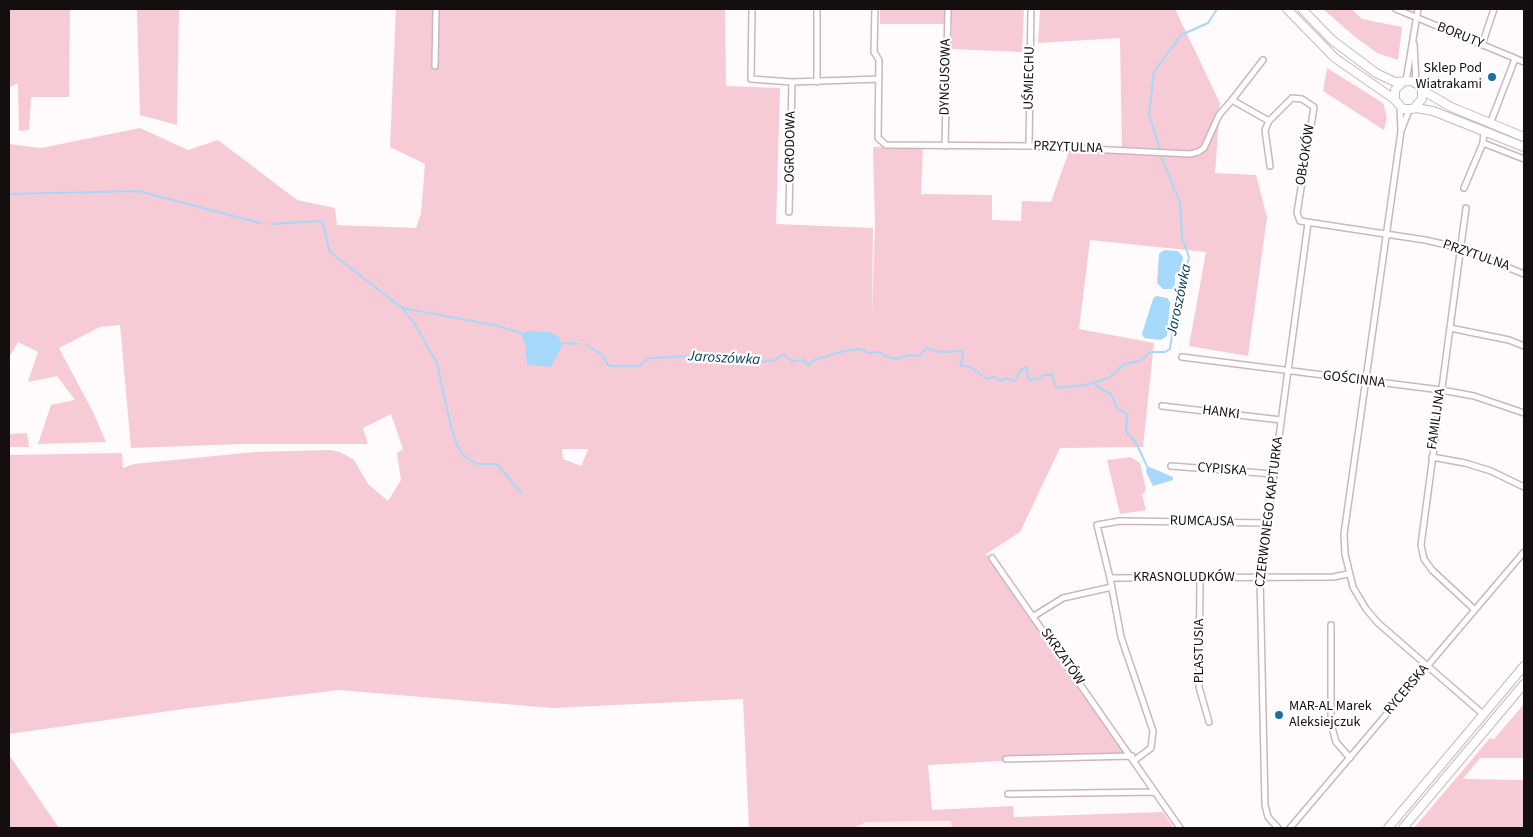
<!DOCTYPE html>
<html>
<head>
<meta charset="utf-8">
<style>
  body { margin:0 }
  #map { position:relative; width:1533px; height:837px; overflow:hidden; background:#fffafb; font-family:"Source Sans 3",sans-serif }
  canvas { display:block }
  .frame { position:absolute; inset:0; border:10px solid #150e0f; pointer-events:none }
</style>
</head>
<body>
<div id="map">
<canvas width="1533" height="837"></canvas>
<div class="frame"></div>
</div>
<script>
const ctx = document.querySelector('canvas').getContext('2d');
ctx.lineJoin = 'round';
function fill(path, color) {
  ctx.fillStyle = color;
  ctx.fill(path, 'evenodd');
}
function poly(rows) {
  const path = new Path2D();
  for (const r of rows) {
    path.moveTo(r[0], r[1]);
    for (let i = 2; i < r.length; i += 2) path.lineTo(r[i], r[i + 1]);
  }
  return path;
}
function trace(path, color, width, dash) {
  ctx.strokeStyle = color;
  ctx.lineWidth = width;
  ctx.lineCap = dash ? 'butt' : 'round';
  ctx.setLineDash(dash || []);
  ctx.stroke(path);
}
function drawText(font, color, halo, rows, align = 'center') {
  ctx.font = font + ' "Source Sans 3",sans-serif';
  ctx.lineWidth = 4.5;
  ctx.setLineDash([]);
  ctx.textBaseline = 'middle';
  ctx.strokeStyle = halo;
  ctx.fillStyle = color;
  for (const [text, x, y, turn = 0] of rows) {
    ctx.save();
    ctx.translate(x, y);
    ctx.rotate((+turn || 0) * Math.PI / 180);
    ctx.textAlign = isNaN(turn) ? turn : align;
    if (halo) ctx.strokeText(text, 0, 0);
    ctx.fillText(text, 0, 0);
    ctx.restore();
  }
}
fill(poly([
  [952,821,952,828,853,828,865,822]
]), '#ffebef');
fill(poly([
  [9,9,70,9,69,97,31,97,29,130,19,131,18,83,9,88],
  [137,9,179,9,177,125,140,115],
  [396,9,725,9,726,86,780,88,776,224,873,228,872,316,875,226,873,147,923,145,921,194,992,195,992,220,1021,221,1022,201,1051,202,1070,148,1122,150,1120,38,1038,43,1040,9,1175,9,1220,103,1215,173,1256,175,1267,217,1248,356,1189,346,1206,252,1090,240,1079,329,1154,343,1143,447,1060,448,1020,532,986,554,1125,754,928,765,932,810,1013,806,1014,817,1163,812,1174,828,952,828,951,821,866,822,853,828,749,828,743,699,552,708,339,690,183,709,9,734,9,455,122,453,123,468,134,464,255,452,330,450,340,452,354,460,368,484,388,501,401,480,397,453,403,449,391,414,363,428,368,444,241,444,131,448,120,325,100,327,59,348,94,414,106,442,38,444,51,405,75,400,57,376,28,382,38,352,18,342,9,358,9,144,41,148,140,128,188,150,218,140,297,200,335,208,337,225,416,228,421,214,425,164,390,147],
  [562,449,588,449,588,450,581,466,563,459],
  [880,9,1024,9,1022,52,951,49,952,24,880,24],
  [1323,9,1352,9,1362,19,1402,27,1398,60,1377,53,1354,36],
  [1327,68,1383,103,1387,117,1384,130,1323,91],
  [27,433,29,447,9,447,9,434],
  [1131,457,1140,463,1146,490,1142,495,1146,510,1120,514,1107,460],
  [1524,704,1524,758,1480,758,1463,779,1524,780,1524,828,1414,828,1490,738,1494,739],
  [9,755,59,828,9,828]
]), '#f7cbd5');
fill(poly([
  [1164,250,1178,251,1183,257,1180,273,1175,274,1175,285,1172,289,1163,289,1157,283,1159,254],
  [1156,296,1167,298,1170,302,1167,336,1161,340,1144,338,1142,334,1153,299],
  [528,331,550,332,559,337,562,346,551,367,527,365,525,343,522,338,523,333],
  [1147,466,1173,477,1173,480,1153,486,1146,472]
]), '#a6d8f9');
trace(poly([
  [1160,150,1149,114,1154,72,1181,35,1208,23,1217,9],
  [9,194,138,191,260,223],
  [270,224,322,221,330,252,402,308,494,325,525,334],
  [402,308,414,323,437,363,451,427,457,445,464,456,477,464,497,464,522,494],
  [561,343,578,344],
  [586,345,604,356,607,364,611,366,638,366,649,358,690,356,698,360,710,357,753,363,775,360,783,354,792,361,804,360,806,364,809,365,814,360,845,351,861,349,869,353,880,352,885,356,896,359,909,355,920,356,926,348,940,352,962,351,963,357,960,365,970,367,987,379,995,377,1000,381,1006,378,1015,381,1021,370,1027,367,1028,378,1031,380,1041,378,1043,375,1052,375,1055,385,1059,388,1085,385,1109,378,1124,364,1140,361,1150,352,1165,352,1170,349,1175,314,1189,257,1182,238,1180,203,1161,156],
  [1094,382,1099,388,1111,394,1117,408,1127,414,1126,431,1136,443,1147,466]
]), '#a6d8f9', 2);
const minor = poly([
  [752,9,751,79,792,82],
  [875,9,874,52,879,60,878,138,886,145,1029,146,1190,154,1198,152,1204,148,1219,115,1232,100],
  [1396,9,1524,62],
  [1414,44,1416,83],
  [1482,45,1494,9],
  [1263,60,1232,100,1269,121],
  [435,66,436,9],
  [1406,81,1418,9],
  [817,82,817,9],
  [1400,107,1401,131,1344,534,1345,554,1353,587,1366,609,1378,623,1484,715],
  [1490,124,1515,59],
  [1401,131,1409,110],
  [1483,143,1524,159],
  [945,146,948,9],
  [1029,146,1031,9],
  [1270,166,1265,130,1269,121,1292,98,1302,99,1314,107,1297,213,1300,221,1425,240,1460,248,1524,274],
  [1464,188,1483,143,1484,131],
  [1466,208,1421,545,1424,559,1432,570,1475,610],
  [789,212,792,82,879,79],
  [1450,328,1509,340,1524,346],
  [1182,357,1441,390,1474,396,1524,413],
  [1162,406,1281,420],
  [1432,457,1465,463,1491,471,1524,487],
  [1171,466,1273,474],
  [992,558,1180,828],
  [1110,578,1333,577,1348,574],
  [1200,578,1199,687,1209,722],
  [1034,616,1063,598,1112,587],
  [1331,625,1331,724,1336,742,1350,758],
  [1006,759,1132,756],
  [1135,760,1151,748,1153,731,1121,637,1110,578,1097,525,1120,521,1268,523],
  [1008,794,1155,792],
  [1278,828,1268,817,1265,805,1260,577,1308,223],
  [1290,828,1524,552]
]);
const secondary = poly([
  [1287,9,1335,58,1394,99],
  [1302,9,1332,40,1376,73,1395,82,1411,81,1419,85,1422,90,1422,99,1413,109,1403,109,1395,100,1395,90,1403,82],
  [1422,90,1451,107,1524,137],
  [1416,108,1433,111,1524,147],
  [1388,828,1524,666],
  [1403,828,1524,684]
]);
trace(minor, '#cdb6bb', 8);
trace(secondary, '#cdb6bb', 10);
trace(minor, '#fff', 5);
trace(secondary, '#fff', 8);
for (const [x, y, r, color] of [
  [1492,77,5,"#1773a1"],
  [1279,715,5,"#1773a1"]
]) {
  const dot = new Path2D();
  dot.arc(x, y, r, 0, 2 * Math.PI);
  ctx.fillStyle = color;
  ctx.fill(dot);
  trace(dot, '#fff', 2);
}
drawText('14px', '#150e0f', '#fff', [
  ["BORUTY",1460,36,22],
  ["DYNGUSOWA",946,77,-89],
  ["UŚMIECHU",1030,78,-89],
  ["OGRODOWA",791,147,-89],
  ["PRZYTULNA",1068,148,2],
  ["OBŁOKÓW",1306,155,-81],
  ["PRZYTULNA",1476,256,19],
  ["GOŚCINNA",1354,380,7],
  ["HANKI",1221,413,7],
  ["FAMILIJNA",1437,419,-82],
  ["CYPISKA",1222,470,4],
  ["CZERWONEGO KAPTURKA",1270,512,-83],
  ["RUMCAJSA",1202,522,1],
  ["KRASNOLUDKÓW",1184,578],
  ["PLASTUSIA",1200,651,-90],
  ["SKRZATÓW",1062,657,55],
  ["RYCERSKA",1407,690,-50]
]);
drawText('14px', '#150e0f', '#fff', [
  ["Sklep Pod",1482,69],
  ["Wiatrakami",1482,85],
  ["MAR-AL Marek",1289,707,"left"],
  ["Aleksiejczuk",1289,723,"left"]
], 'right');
drawText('italic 15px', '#043a55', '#fff', [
  ["Jaroszówka",1180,300,-78],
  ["Jaroszówka",724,359,3]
]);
</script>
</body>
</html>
